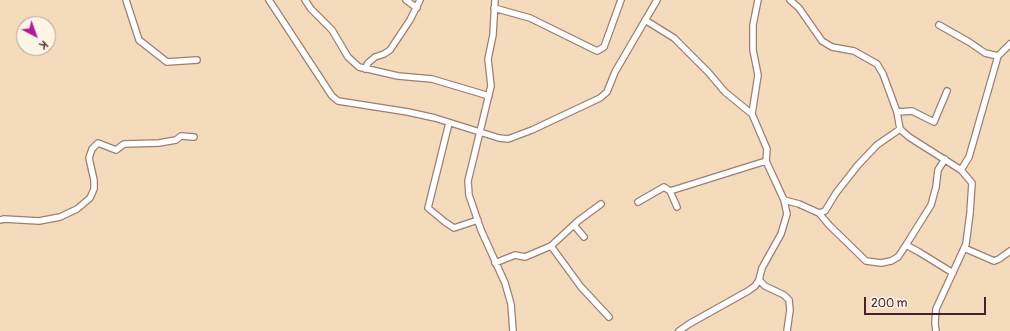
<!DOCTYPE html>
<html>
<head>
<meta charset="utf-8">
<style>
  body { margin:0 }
  #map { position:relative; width:1010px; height:331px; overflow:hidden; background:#f3dbbb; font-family:Pangolin,sans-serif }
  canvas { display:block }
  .north { position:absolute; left:16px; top:16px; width:40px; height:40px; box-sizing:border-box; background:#fcf5e5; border:1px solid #b59f9b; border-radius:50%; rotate:139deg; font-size:11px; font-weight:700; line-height:16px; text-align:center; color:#4a1f2b }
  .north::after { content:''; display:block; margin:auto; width:14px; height:18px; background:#b5179e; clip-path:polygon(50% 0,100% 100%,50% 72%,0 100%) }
  .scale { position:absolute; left:864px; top:297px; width:122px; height:18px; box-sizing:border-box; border:2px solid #4a1f2b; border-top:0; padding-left:5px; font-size:12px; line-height:14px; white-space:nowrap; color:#4a1f2b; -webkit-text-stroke:3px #fcf5e5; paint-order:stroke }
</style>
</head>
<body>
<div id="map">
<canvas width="1010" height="331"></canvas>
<div class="north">K</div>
<div class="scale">200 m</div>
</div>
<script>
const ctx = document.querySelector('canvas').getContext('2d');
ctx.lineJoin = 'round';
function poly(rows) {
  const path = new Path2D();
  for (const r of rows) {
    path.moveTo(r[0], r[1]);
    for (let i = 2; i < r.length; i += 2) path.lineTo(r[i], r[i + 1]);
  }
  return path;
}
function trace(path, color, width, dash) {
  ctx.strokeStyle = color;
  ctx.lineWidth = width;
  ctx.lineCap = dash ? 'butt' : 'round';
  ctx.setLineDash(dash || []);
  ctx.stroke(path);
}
const minor = poly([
  [126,0,139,40,167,62,197,60],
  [269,0,332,96,338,101,408,112,435,118,499,138,508,139,532,130,600,98,607,92,615,72,657,0],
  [305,0,311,9,332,30,348,57,359,67,398,76,432,79,489,96],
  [406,0,417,8],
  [495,0,493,35,488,59,491,86,468,181,469,195,481,230,505,283,511,304,513,331],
  [790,0,799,8,822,41,832,47,854,51,877,64,883,74,897,112,900,129,909,137,961,170,972,183,970,213,966,244,936,309,935,323,936,331],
  [494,8,530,18,597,51,604,47,621,0],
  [645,20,674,38,708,72,725,92,752,114],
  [939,25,969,42,985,53,998,56],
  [365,69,368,63,375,57,384,54,390,50,410,20,420,0],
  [897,112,912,111,934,122,947,91],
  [449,123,428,208,445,222,454,228,478,220],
  [945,159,938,170,936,187,931,205,906,245,919,252,953,273],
  [961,170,969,157,998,56,1010,44],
  [670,191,677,207],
  [784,200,799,204,819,213,825,211,836,193,858,165,877,145,900,129],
  [638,202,664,187,670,191,766,161],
  [819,213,829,225,866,261,881,263,891,261,898,257,906,245],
  [0,220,4,219,39,221,60,217,77,209,90,198,94,189,94,180,89,158,92,149,98,143,116,150,124,144,159,143,176,140,181,136,194,137],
  [574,225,584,237],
  [551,246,581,287,609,317],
  [964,248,994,261,999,259,1010,251],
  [495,263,515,255,525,257,551,246,578,221,601,204],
  [759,280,765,286,784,295,789,300,790,310,787,331],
  [679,331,689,324,748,291,755,286,759,280,762,268,781,234,787,214,784,200,766,161,767,149,752,114,758,75,753,50,753,25,758,0]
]);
trace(minor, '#9e7d73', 8);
trace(minor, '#fff', 5.5);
</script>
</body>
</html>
